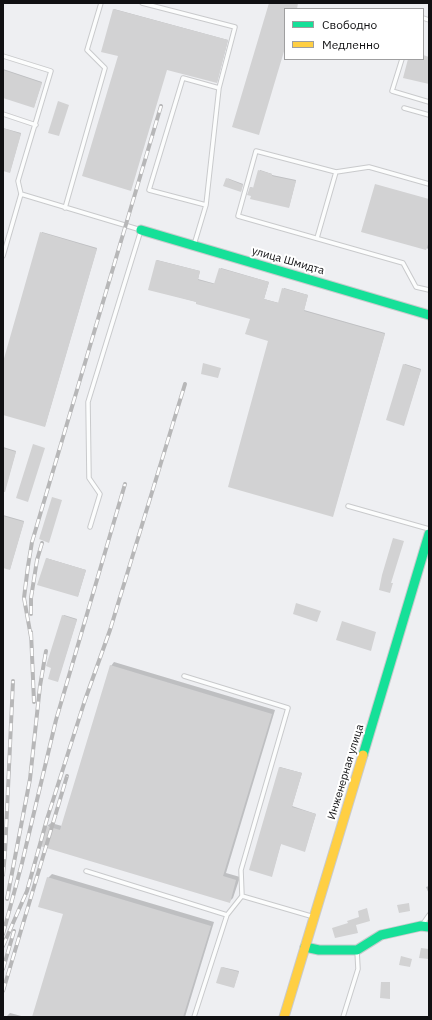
<!DOCTYPE html>
<html>
<head>
<meta charset="utf-8">
<style>
  body { margin:0 }
  #map { position:relative; width:432px; height:1020px; overflow:hidden; background:#eeeff2; font-family:"IBM Plex Sans",sans-serif }
  canvas { display:block }
  .frame { position:absolute; inset:0; border:4px solid #101012; pointer-events:none }
  .legend { position:absolute; left:284px; top:8px; width:140px; height:52px; box-sizing:border-box; background:#fff; border:1px solid #9f9fa0; margin:0; padding:5px 7px; list-style:none; font-size:12px; color:#101012 }
  .legend li { display:flex; align-items:center; gap:8px; height:20px }
  .legend b { width:20px; border:1px solid #9f9fa0 }
</style>
</head>
<body>
<div id="map">
<canvas width="432" height="1020"></canvas>
<div class="frame"></div>
<ul class="legend">
<li><b style="height:5px;background:#16e098"></b>Свободно</li>
<li><b style="height:5px;background:#ffcf43"></b>Медленно</li>
</ul>
</div>
<script>
const ctx = document.querySelector('canvas').getContext('2d');
ctx.lineJoin = 'round';
function fill(path, color) {
  ctx.fillStyle = color;
  ctx.fill(path, 'evenodd');
}
function poly(rows) {
  const path = new Path2D();
  for (const r of rows) {
    path.moveTo(r[0], r[1]);
    for (let i = 2; i < r.length; i += 2) path.lineTo(r[i], r[i + 1]);
  }
  return path;
}
function trace(path, color, width, dash) {
  ctx.strokeStyle = color;
  ctx.lineWidth = width;
  ctx.lineCap = dash ? 'butt' : 'round';
  ctx.setLineDash(dash || []);
  ctx.stroke(path);
}
function drawText(font, color, halo, rows, align = 'center') {
  ctx.font = font + ' "IBM Plex Sans",sans-serif';
  ctx.lineWidth = 4;
  ctx.setLineDash([]);
  ctx.textBaseline = 'middle';
  ctx.strokeStyle = halo;
  ctx.fillStyle = color;
  for (const [text, x, y, turn = 0] of rows) {
    ctx.save();
    ctx.translate(x, y);
    ctx.rotate((+turn || 0) * Math.PI / 180);
    ctx.textAlign = isNaN(turn) ? turn : align;
    if (halo) ctx.strokeText(text, 0, 0);
    ctx.fillText(text, 0, 0);
    ctx.restore();
  }
}
fill(poly([
  [114,9,228,40,217,82,119,56],
  [3,69,42,82,34,107,3,97],
  [3,128,21,133,10,172,3,170],
  [260,170,272,174,272,175,296,180,289,207,249,194,250,187,254,188],
  [227,178,243,184,241,191],
  [429,199,429,249,363,231],
  [42,232,97,248,45,426,3,414,3,365],
  [157,260,200,271,198,279,216,284,221,268,269,282,264,299,279,303,284,288,308,295,304,310,385,333,333,515,269,340,251,318,197,302,149,289],
  [405,364,421,369,404,424,404,365],
  [3,447,16,451,5,490,3,490],
  [3,515,24,521,10,569,3,567],
  [46,558,86,570,78,596],
  [64,615,77,619,58,680,63,616],
  [114,662,275,710,226,873,240,877,233,898,229,902,47,826,51,823,62,826,111,666],
  [280,767,302,773,292,806,316,814,305,850,281,843,272,875],
  [52,874,214,922,185,1017,33,1017,64,913,48,878],
  [429,886,429,894,426,887],
  [222,967,239,971,234,987],
  [10,1013,25,1017,6,1017]
]), '#0003');
fill(poly([
  [269,3,298,3,297,9,285,9,285,48,259,135,232,127],
  [113,9,228,40,217,83,167,70,131,191,82,176,118,56,101,52],
  [423,55,429,57,429,84,403,78,408,59,423,59],
  [3,70,42,83,34,108,3,98],
  [58,101,69,105,59,136,48,133],
  [3,128,21,134,10,173,3,171],
  [258,170,272,174,272,176,296,181,289,208,250,199,251,196,247,195,250,187,253,188],
  [226,178,243,185,241,192,223,186],
  [375,184,429,199,429,241,426,250,361,232],
  [40,232,97,249,45,427,3,415,3,362],
  [156,260,200,271,198,280,214,284,219,268,269,282,264,299,278,303,282,288,308,295,304,311,385,334,333,517,228,487,268,341,245,334,250,319,196,304,196,302,148,290],
  [203,363,221,368,218,378,201,374],
  [403,364,421,370,404,426,386,420],
  [33,444,45,448,28,502,16,498],
  [3,448,16,452,5,492,3,492],
  [52,497,62,500,49,543,39,539],
  [3,516,24,522,10,570,3,568],
  [393,538,404,541,391,583,393,583,390,593,379,590,382,575],
  [46,558,86,570,78,597,37,585],
  [296,603,321,611,317,622,293,614],
  [62,615,77,620,58,682,48,679,51,668,46,666],
  [342,621,376,632,371,651,336,640],
  [110,665,272,714,223,876,236,880,230,903,40,846,46,826,60,830],
  [279,767,302,773,292,807,316,814,305,852,281,844,272,877,249,870],
  [47,877,211,926,183,1017,32,1017,63,914,38,907],
  [409,903,410,911,399,913,397,905],
  [367,908,370,921,356,925,358,933,335,938,332,928,348,923,347,921,359,917,358,911],
  [421,948,429,949,429,959,419,958],
  [401,956,412,959,410,967,399,965],
  [221,967,239,972,234,988,216,983],
  [381,982,390,982,390,999,380,998]
]), '#d2d2d3');
const lane = poly([
  [142,3,235,27,219,88,206,205,194,245],
  [423,18,429,20],
  [3,56,51,71,18,181,21,194],
  [402,59,392,91,429,102],
  [404,108,429,115],
  [3,114,36,125],
  [429,184,369,167,336,172,256,151,238,216,403,263,416,287,429,290],
  [206,205,149,190,183,78,219,88],
  [65,208,105,68,87,50,101,3],
  [317,238,336,172],
  [3,256,21,194,141,230,88,402,89,478,100,494,90,527],
  [348,506,429,529],
  [184,676,288,708,241,870,242,896],
  [86,871,227,915,242,896,314,917],
  [422,925,429,915],
  [194,1017,227,915],
  [343,1017,358,969,357,950]
]);
const fast = poly([
  [141,230,429,315],
  [363,755,429,534],
  [305,947,319,950,357,950,381,935,421,926,429,927]
]);
const slow = poly([
  [284,1017,363,755]
]);
trace(lane, '#c9cacc', 5.5);
trace(fast, '#c9cacc', 11);
trace(slow, '#c9cacc', 11);
trace(lane, '#fcfdfd', 3.5);
trace(fast, '#16e098', 9);
trace(slow, '#ffcf43', 9);
const rail = poly([
  [31,614,31,598,37,560,42,543],
  [31,632,34,702],
  [31,637,24,598,28,566,32,542,161,106],
  [3,875,5,853,13,681],
  [7,899,30,779,40,686,46,651],
  [3,934,22,863,56,720,125,484],
  [3,946,27,891,47,819,85,700,110,630,185,384],
  [3,969,14,931],
  [3,991,67,776]
]);
trace(rail, '#b7b7b8', 4);
trace(rail, '#fff', 2.5, [8]);
drawText('11px', '#101012', '#fff', [
  ["улица Шмидта",288,261,16],
  ["Инженерная улица",346,772,-73]
]);
</script>
</body>
</html>
